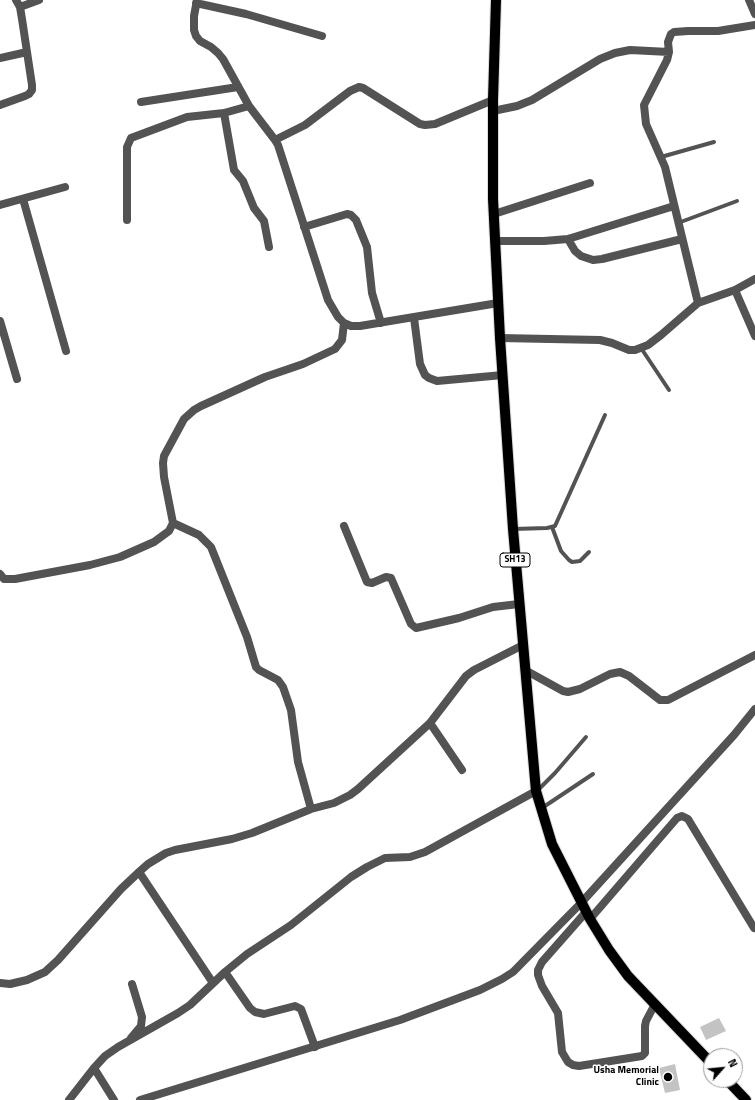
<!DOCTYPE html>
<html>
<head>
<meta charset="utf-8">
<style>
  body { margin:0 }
  #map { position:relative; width:755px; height:1100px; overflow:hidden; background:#fff; font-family:"Titillium Web",sans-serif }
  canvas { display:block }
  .north { position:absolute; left:703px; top:1048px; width:40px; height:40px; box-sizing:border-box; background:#fff; border:1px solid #999; border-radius:50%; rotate:63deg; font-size:11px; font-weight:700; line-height:16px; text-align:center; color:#000 }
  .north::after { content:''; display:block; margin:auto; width:14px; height:18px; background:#000; clip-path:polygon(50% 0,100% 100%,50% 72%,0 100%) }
</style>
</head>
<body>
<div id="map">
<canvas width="755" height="1100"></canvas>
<div class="north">N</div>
</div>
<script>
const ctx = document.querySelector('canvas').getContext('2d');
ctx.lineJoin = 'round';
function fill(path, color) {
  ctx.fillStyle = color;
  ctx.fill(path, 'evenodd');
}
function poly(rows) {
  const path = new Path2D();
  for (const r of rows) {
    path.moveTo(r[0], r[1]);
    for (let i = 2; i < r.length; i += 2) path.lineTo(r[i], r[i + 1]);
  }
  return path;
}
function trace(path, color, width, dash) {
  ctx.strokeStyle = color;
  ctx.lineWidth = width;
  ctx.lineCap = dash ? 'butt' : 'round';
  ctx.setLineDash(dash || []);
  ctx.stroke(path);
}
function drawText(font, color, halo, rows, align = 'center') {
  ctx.font = font + ' "Titillium Web",sans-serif';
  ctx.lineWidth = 3;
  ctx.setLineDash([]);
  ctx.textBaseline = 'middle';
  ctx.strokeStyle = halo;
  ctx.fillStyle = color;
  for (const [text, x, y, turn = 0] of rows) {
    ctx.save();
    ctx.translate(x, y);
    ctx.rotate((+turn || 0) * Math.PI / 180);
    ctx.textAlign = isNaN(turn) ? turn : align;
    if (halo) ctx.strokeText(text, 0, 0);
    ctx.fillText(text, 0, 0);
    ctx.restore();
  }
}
fill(poly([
  [719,1018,726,1031,706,1040,700,1027],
  [675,1064,680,1090,665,1093,659,1068]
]), '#c3c3c3');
const primary = poly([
  [496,0,493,100,493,199,500,338,513,529,536,791,552,844,590,919,609,950,628,976,711,1063],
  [727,1080,746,1100]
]);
trace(primary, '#dbdbdb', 12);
trace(poly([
  [661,157,714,142],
  [678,223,737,201],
  [641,348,669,390],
  [552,527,561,551,569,560,572,562,580,561,589,552],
  [513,529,547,528,555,526,605,415],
  [538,790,555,773,586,737],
  [542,808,593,774]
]), '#535353', 4);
trace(poly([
  [197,0,194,16,194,30,196,36,200,41,211,47,218,53,223,59,249,106,275,140,278,145,328,300,338,317,344,323,351,326,360,326,498,303],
  [749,0,755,14],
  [196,3,246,14,322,36],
  [20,7,39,0],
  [0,58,27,52],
  [141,102,238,87],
  [0,105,25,96,29,94,32,90,32,85,22,19,20,7,16,0],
  [493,111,517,106,532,100,600,59,615,53,630,50,669,52],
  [224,113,234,170,243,181,254,208,264,221,269,247],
  [275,140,305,125,350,91,359,87,363,88,420,124,425,125,435,124,493,100],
  [23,199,66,351],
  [0,205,65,187],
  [494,214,590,183],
  [127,220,127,147,131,138,187,117,224,113,249,106],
  [304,227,347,214,351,215,356,220,367,247,372,293,381,323],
  [568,239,575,251,581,256,593,260,602,259,682,239],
  [495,241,544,241,568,239,674,206],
  [735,290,755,336],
  [698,303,665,167,646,124,644,105,667,60,669,52,668,42,671,34,674,32,688,31,718,31,755,25],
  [414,318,420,364,425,375,429,378,437,381,503,375],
  [0,321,17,379],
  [500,338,600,340,612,343,629,350,635,350,648,345,661,335,698,303,735,290,755,279],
  [173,523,199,535,211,547,247,637,256,667,259,670,278,680,283,687,291,710,298,762,311,809],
  [344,526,367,582,372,583,386,577,391,578,411,624,416,628,459,618,493,607,519,604],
  [0,574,4,579,15,579,90,565,120,557,154,542,169,531,173,523,164,477,163,463,164,456,184,419,194,410,201,406,265,377,303,364,335,349,342,340,344,323],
  [525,670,563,691,568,692,580,689,610,674,620,672,629,676,660,700,668,700,755,655],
  [430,723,462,770],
  [139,872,213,983],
  [586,912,542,962,538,970,538,975,542,986,558,1013,562,1052,568,1062,573,1065,579,1066,642,1056,645,1053,645,1026,646,1021,655,1004],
  [590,919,677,818,682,816,688,819,754,928],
  [225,972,250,1008,255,1012,264,1014,295,1006,301,1009,315,1047],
  [0,983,10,984,27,980,45,972,58,960,121,889,139,872,148,864,166,853,175,850,232,839,252,833,311,809,334,803,350,795,358,789,430,723,466,676,474,670,523,645],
  [131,1038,141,1026,142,1017,132,984],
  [94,1068,114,1100],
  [69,1100,94,1068,105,1056,118,1047,178,1013,190,1005,225,972,247,954,291,925,351,877,367,867,385,858,410,857,425,852,536,791],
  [140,1100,400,1020,480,990,502,979,513,972,581,903,734,735,755,709]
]), '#535353', 8);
trace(primary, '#000', 10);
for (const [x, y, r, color] of [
  [668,1077,5,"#000"]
]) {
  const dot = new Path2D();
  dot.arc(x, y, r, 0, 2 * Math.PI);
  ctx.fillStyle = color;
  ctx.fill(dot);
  trace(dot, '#fff', 1.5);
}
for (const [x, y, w] of [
  [515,560,30]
]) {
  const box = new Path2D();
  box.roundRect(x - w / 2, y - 7, w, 14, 3);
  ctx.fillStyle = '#fff';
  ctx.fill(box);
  trace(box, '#000', 1);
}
drawText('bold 9px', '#000', null, [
  ["SH13",515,560]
]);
drawText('bold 10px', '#000', '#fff', [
  ["Usha Memorial",659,1071],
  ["Clinic",659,1083]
], 'right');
</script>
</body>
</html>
